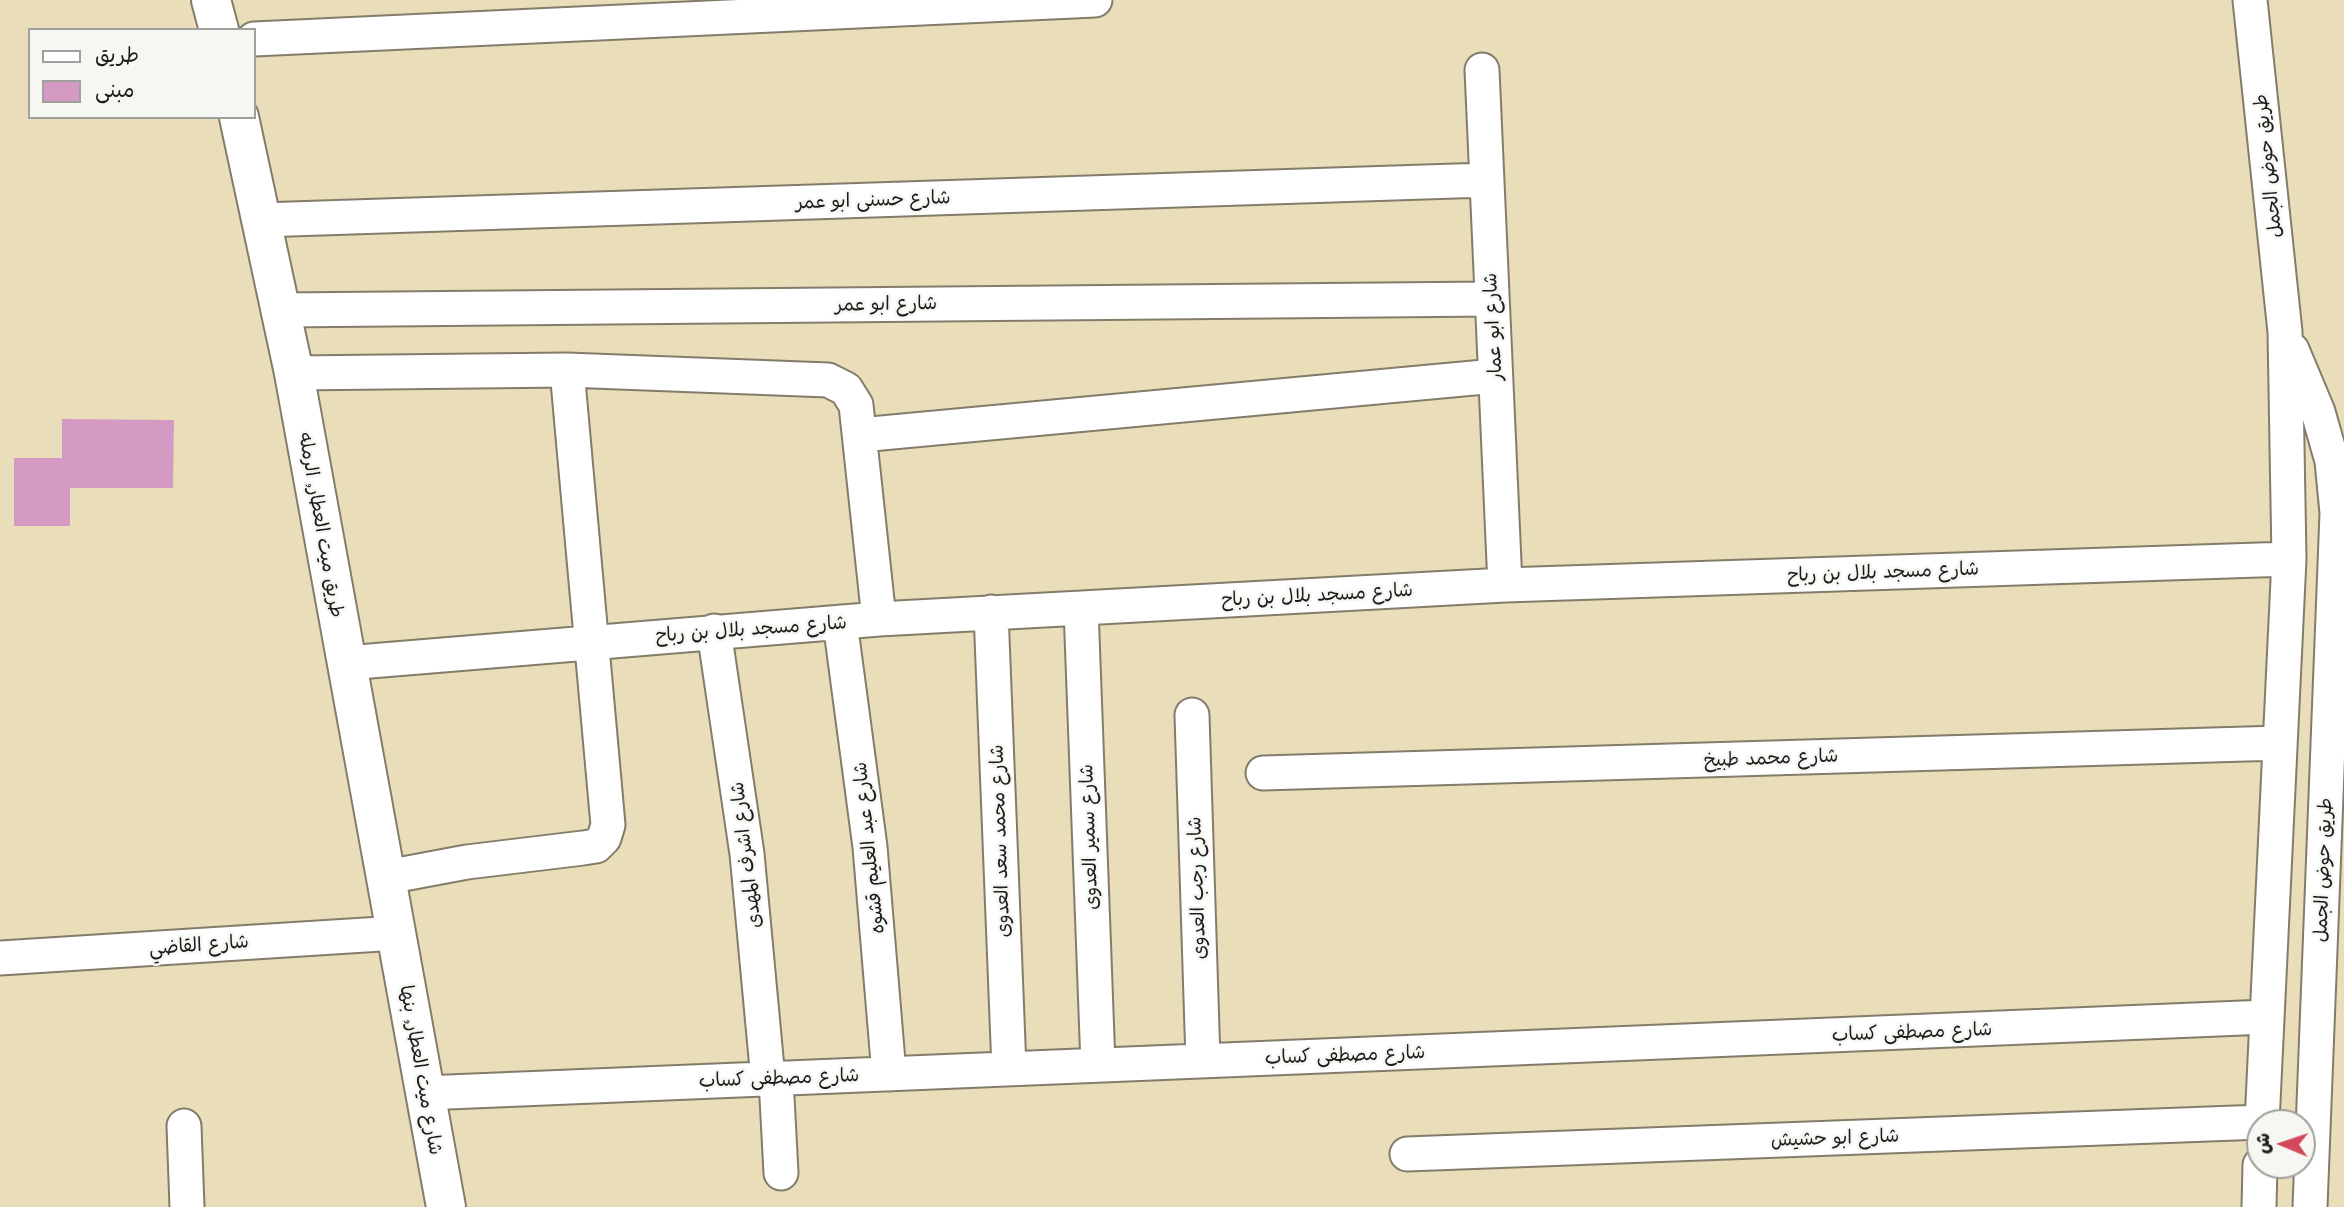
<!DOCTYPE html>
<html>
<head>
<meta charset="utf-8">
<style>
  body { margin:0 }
  #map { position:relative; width:2344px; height:1207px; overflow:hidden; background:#eaddb9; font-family:Mali,"Playpen Sans Arabic",sans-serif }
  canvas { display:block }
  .legend { position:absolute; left:28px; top:28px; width:228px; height:91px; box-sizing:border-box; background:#f6f6f2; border:2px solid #9f9f9c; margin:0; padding:9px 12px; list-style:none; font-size:21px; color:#1c1c1c }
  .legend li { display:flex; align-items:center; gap:14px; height:35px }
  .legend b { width:35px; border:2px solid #9f9f9c }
  .north { position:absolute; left:2246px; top:1109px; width:70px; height:70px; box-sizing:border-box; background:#f6f6f2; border:2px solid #9f9f9c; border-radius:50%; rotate:272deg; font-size:19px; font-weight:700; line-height:28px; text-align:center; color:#1c1c1c }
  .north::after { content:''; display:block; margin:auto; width:24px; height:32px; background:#d1495b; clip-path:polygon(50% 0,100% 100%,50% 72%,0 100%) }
</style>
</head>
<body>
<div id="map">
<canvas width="2344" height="1207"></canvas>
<ul class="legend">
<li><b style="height:9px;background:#fff"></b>طريق</li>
<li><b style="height:19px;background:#d49ac4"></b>مبنى</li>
</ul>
<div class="north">ش</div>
</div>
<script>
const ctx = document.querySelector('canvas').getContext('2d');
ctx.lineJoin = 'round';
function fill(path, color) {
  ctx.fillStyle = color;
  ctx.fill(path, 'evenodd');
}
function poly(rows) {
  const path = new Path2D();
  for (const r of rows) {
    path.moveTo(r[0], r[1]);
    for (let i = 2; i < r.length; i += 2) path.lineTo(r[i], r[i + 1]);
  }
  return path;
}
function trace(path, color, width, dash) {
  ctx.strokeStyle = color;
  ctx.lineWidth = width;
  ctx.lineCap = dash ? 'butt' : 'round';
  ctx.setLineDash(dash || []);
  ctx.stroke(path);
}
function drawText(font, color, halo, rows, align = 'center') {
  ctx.font = font + ' Mali,"Playpen Sans Arabic",sans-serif';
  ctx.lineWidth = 5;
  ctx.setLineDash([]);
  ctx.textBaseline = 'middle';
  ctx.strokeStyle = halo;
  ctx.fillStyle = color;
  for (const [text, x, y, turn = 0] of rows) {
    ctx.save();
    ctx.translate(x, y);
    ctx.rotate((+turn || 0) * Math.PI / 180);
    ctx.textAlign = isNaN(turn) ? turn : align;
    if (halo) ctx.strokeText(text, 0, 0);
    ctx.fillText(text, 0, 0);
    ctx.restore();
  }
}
fill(poly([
  [62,419,174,420,173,488,70,488,70,526,14,526,14,458,62,458]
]), '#d49ac4');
const minor = poly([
  [2250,0,2285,332,2289,559,2262,1123],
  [254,39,1095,0],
  [1482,70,1505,585],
  [260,220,1486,180],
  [281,310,1491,299],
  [2292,350,2318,412,2332,461,2337,513,2310,1207],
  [567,370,828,380,846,389,856,405,879,619],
  [294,373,567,370,608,825,604,838,596,846,583,848,467,862,387,877],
  [860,435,1495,376],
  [1081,608,1098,1065],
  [991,612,1009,1069],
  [840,622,870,847,889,1074],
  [714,631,747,854,768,1079],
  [346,663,879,619,1505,585,2289,559],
  [1192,715,1203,1061],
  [1263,773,2280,743],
  [0,958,397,933],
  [776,1079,781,1173],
  [424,1093,2267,1017],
  [184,1126,187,1207],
  [1407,1154,2262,1122],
  [2259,1207,2260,1165]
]);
const secondary = poly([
  [211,0,219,30],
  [239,117,294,373,446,1207]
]);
trace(minor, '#837c6a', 37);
trace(secondary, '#837c6a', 42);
trace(minor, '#fff', 33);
trace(secondary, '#fff', 38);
drawText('19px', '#1c1c1c', '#f6f6f2', [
  ["طريق حوض الجمل",2268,166,-96],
  ["شارع حسنى ابو عمر",873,200,-2],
  ["شارع ابو عمر",886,304,-1],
  ["شارع ابو عمار",1493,327,-93],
  ["طريق ميت العطار, الرمله",321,525,80],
  ["شارع مسجد بلال بن رباح",1883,572,-2],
  ["شارع مسجد بلال بن رباح",1317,595,-3],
  ["شارع مسجد بلال بن رباح",751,629,-4],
  ["شارع محمد طبيخ",1771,758,-2],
  ["شارع سمير العدوى",1089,837,-92],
  ["شارع محمد سعد العدوى",1000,841,-92],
  ["شارع عبد العليم قشوه",869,848,-96],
  ["شارع اشرف المهدى",746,855,-97],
  ["طريق حوض الجمل",2323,870,-88],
  ["شارع رجب العدوى",1197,888,-92],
  ["شارع القاضي",199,945,-4],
  ["شارع مصطفى كساب",1912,1032,-2],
  ["شارع مصطفى كساب",1345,1055,-2],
  ["شارع ميت العطار, بنها",421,1070,80],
  ["شارع مصطفى كساب",779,1078,-2],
  ["شارع ابو حشيش",1835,1138,-2]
]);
</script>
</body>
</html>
